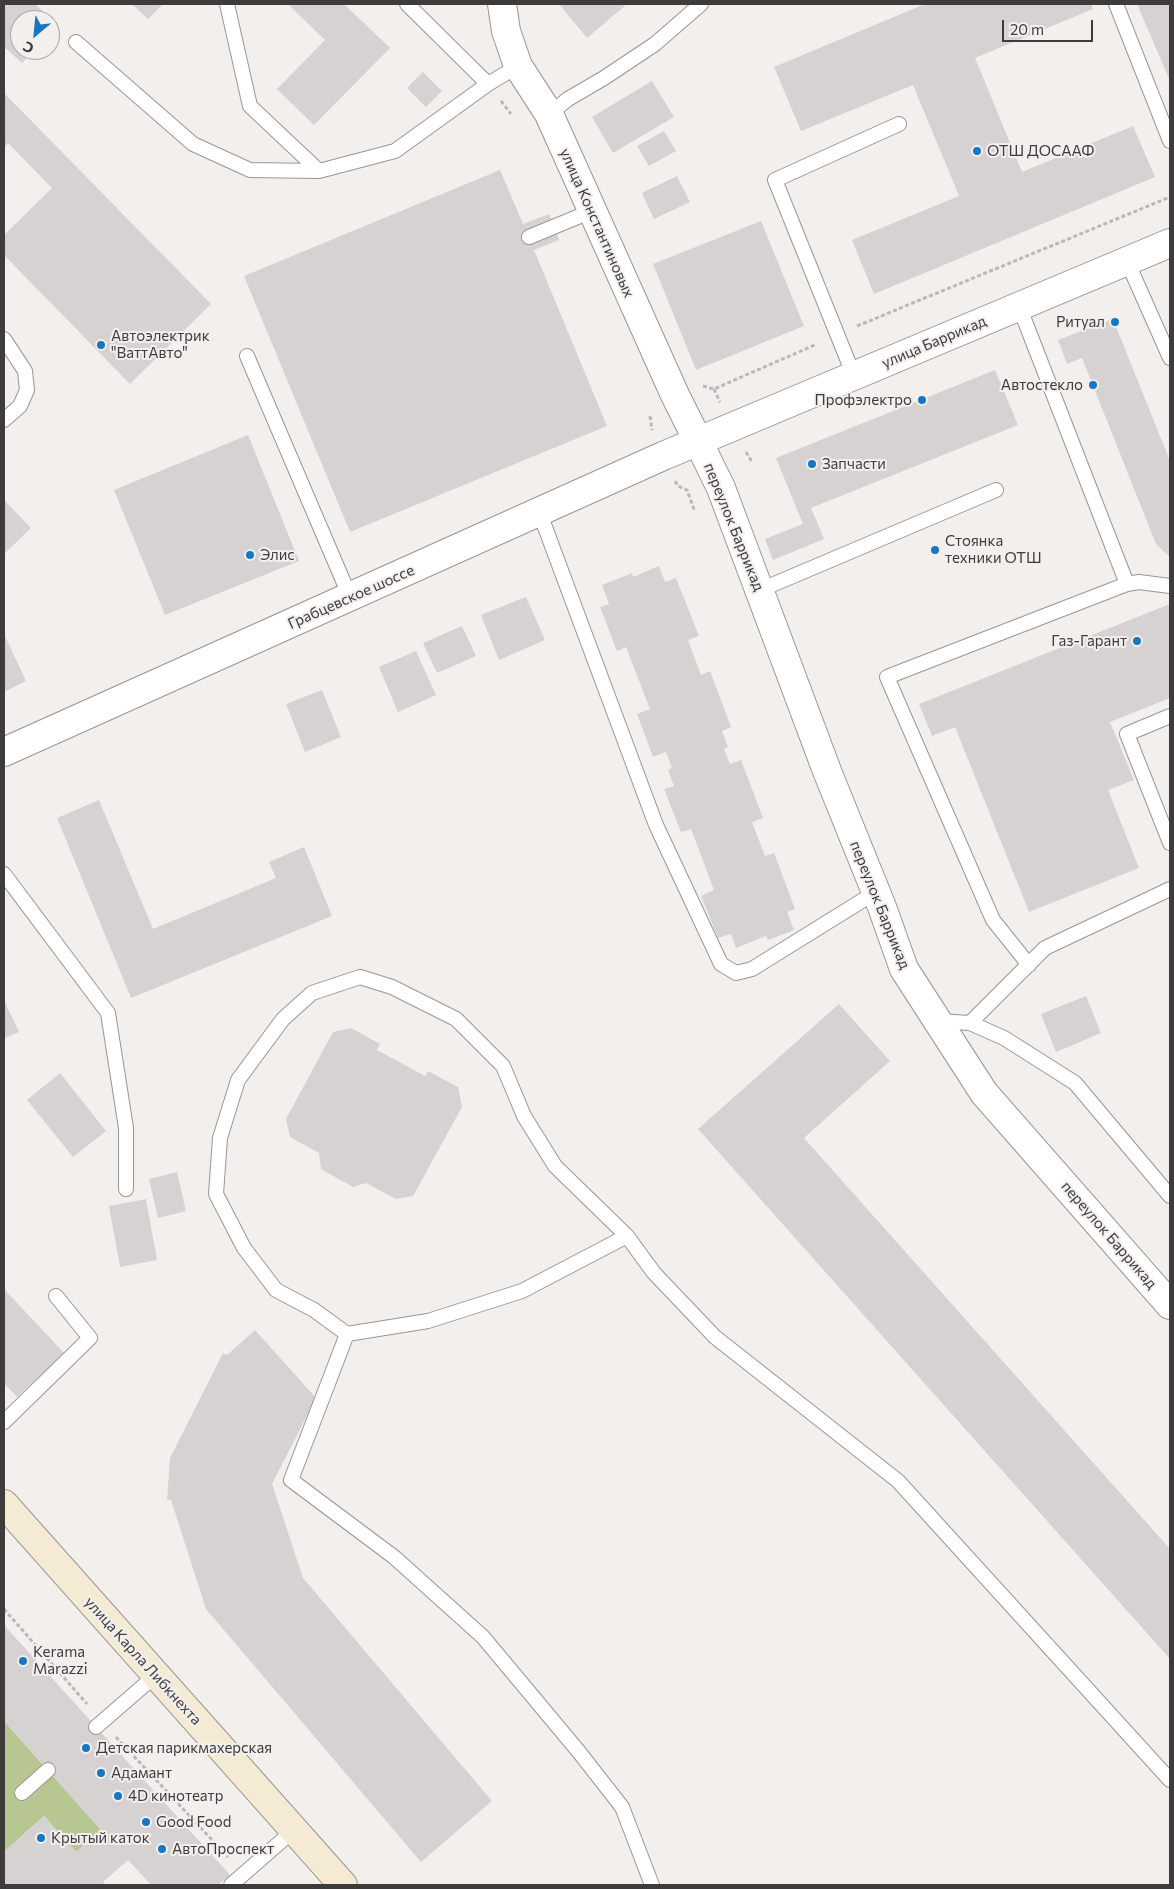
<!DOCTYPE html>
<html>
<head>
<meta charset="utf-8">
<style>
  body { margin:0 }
  #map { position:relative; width:1174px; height:1889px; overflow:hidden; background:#f2efed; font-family:Commissioner,sans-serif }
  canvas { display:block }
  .frame { position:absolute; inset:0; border:5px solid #3d3c3b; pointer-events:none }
  .north { position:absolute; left:10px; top:10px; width:50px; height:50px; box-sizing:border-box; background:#f2efed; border:1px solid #aaa7a6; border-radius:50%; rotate:208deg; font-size:14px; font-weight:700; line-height:20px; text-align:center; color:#3d3c3b }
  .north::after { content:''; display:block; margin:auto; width:18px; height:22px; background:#1877c3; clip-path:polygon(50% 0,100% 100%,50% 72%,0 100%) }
  .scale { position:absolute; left:1002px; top:20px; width:91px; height:22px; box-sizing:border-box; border:2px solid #3d3c3b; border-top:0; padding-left:6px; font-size:15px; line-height:18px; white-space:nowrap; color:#3d3c3b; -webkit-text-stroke:4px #f2efed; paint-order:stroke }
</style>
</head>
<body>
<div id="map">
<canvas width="1174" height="1889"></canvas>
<div class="frame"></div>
<div class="north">С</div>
<div class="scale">20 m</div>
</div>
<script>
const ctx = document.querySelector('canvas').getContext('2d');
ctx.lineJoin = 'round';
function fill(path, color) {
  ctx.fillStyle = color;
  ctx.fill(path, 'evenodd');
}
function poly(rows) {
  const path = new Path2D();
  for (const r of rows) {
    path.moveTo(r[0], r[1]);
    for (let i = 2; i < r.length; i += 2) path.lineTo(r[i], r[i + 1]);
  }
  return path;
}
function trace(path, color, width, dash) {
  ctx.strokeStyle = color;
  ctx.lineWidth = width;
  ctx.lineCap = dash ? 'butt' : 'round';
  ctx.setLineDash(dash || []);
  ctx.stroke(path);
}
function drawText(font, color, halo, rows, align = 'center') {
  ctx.font = font + ' Commissioner,sans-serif';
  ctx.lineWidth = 4;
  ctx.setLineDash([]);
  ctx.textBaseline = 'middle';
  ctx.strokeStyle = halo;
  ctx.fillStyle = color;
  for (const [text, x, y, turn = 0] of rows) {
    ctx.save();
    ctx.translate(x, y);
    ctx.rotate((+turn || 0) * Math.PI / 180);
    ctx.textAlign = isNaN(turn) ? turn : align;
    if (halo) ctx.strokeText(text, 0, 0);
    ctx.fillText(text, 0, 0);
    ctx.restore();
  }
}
fill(poly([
  [4,1721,101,1830,76,1852,44,1816,4,1852]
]), '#b8c792');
fill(poly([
  [4,4,35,4,57,24,50,32,50,20,20,20,20,50,34,50,22,63,4,47],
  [132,4,163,4,148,19],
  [288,4,344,4,390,48,314,125,277,89,325,40],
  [559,4,627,4,587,38],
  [925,4,1091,4,1093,9,975,58,1022,172,1133,126,1155,177,874,294,852,240,959,196,913,85,801,131,774,67],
  [1137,4,1170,4,1170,81],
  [423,72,442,91,426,107,407,88],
  [652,81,674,117,613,153,592,117],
  [4,93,211,304,130,384,4,255,4,235,52,188,8,143,4,148],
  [664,131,676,151,649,166,637,146],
  [500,170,523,224,549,214,559,240,534,250,607,426,350,532,244,276],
  [677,176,690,202,654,219,642,193],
  [761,221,804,326,696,370,653,264],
  [1113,319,1170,461,1170,557,1156,544,1082,358,1067,364,1058,340],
  [995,370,1018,425,811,508,824,539,773,560,765,539,803,524,776,458],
  [248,435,299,561,165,615,114,490],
  [4,500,31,528,4,554],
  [659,566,665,582,676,578,699,636,688,640,701,675,710,671,731,727,722,731,728,747,724,749,730,764,741,760,763,818,752,822,765,856,774,853,795,909,787,912,794,930,768,940,766,936,736,948,731,934,718,938,701,896,714,890,691,829,681,832,664,789,674,786,668,770,672,768,666,752,653,757,637,714,650,709,626,647,617,651,600,607,609,604,602,585,632,573,633,577],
  [526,597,545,640,499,660,481,615],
  [1170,604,1170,698,1110,722,1134,780,1108,790,1139,868,1029,912,955,727,932,736,919,704],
  [462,626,476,656,437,673,423,643],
  [4,634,26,681,4,692],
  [416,651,436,695,398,712,379,667],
  [322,690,341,737,305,752,286,704],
  [99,800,153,929,276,878,269,862,304,847,332,916,131,998,57,818],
  [1086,996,1101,1033,1056,1052,1041,1014],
  [4,1000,19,1032,4,1038],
  [839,1004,890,1061,804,1138,1170,1549,1170,1659,698,1129],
  [351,1028,380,1044,377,1050,425,1076,428,1071,458,1087,462,1107,413,1196,396,1199,366,1183,353,1187,321,1169,319,1153,290,1137,286,1119,333,1032],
  [60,1073,106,1131,73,1157,27,1100],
  [177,1172,186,1211,158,1218,149,1179],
  [146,1199,157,1260,120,1267,109,1206],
  [4,1289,64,1353,17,1397,4,1383],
  [255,1330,316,1398,272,1484,303,1578,492,1801,421,1862,206,1609,171,1500,167,1500,170,1458,223,1353,227,1355],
  [4,1625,230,1875,218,1885,151,1885,128,1860,103,1882,106,1885,4,1885,4,1852,44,1816,76,1852,101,1830,4,1721]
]), '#d6d2d2');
const service = poly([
  [227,4,250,106,319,171],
  [407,4,488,84],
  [1116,4,1170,141],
  [76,42,193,144,250,170,319,171,395,151,488,84,518,66],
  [549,114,568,99,604,78,655,44,701,4],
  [529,237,592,211],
  [1127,261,1170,358],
  [1019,306,1127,584],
  [4,339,25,371,27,390,20,406,4,420],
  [247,356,350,597],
  [854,376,775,180,899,124],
  [539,511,656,825,721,964,736,973,752,969,876,892],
  [760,590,996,490],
  [1170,716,1127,734,1170,843],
  [4,874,108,1013,126,1128,126,1189],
  [1029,965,993,920,887,677,1127,584,1139,582,1170,586],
  [360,977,392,987,456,1019,503,1066,524,1116,555,1166,627,1236,522,1291,428,1321,347,1334,314,1310,276,1290,244,1248,216,1194,220,1138,238,1080,283,1019,312,993,360,977],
  [938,1021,970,1023,1004,1038,1075,1083,1170,1196],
  [970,1023,1045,948,1170,889],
  [627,1236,654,1273,715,1337,898,1481,1170,1780],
  [347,1334,291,1480,394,1557,483,1637,579,1752,622,1807,652,1885],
  [4,1422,90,1338,56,1296],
  [96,1727,156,1675],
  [22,1793,48,1770],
  [231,1885,294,1830]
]);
const minor = poly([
  [698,441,721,488,827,771,882,907,904,969,984,1093,1170,1305]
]);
const tertiary = poly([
  [502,4,506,31,518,66,549,114,675,395,698,441],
  [4,752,663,456,1170,243]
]);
const secondary = poly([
  [4,1504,343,1885]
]);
trace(service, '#999694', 16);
trace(minor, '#999694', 30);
trace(tertiary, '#999694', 30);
trace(secondary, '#999694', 30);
trace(poly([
  [501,101,511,114],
  [857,326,1170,197],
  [703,386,714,389,817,344],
  [714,389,720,402],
  [650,416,652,430],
  [746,452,752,462],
  [675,481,678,486,687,490,695,512],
  [4,1609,87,1704],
  [116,1737,228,1857]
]), '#bbb9b7', 3, [4, 2.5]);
trace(service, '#fff', 14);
trace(minor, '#fff', 28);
trace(tertiary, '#fff', 28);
trace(secondary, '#f5ebd4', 28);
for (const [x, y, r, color] of [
  [977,151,5,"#1877c3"],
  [1115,322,5,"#1877c3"],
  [101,345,5,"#1877c3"],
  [1093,385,5,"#1877c3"],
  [922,400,5,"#1877c3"],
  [812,464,5,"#1877c3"],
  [935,550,5,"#1877c3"],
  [250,555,5,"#1877c3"],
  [1137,641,5,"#1877c3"],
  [23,1661,5,"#1877c3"],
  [86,1748,5,"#1877c3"],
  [101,1773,5,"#1877c3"],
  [118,1796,5,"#1877c3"],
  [146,1822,5,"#1877c3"],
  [41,1838,5,"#1877c3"],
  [162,1849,5,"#1877c3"]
]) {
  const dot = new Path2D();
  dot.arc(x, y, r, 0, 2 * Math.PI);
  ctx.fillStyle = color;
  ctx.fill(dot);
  trace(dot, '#f2efed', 2);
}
drawText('15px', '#3d3c3b', '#f2efed', [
  ["ОТШ ДОСААФ",987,151],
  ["Ритуал",1105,322,"right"],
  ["Автоэлектрик",111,336],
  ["\"ВаттАвто\"",111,353],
  ["Автостекло",1083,385,"right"],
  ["Профэлектро",912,400,"right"],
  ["Запчасти",822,464],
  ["Стоянка",945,541],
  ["техники ОТШ",945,558],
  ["Элис",260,555],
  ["Газ-Гарант",1127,641,"right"],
  ["Kerama",33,1652],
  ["Marazzi",33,1669],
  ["Детская парикмахерская",96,1748],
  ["Адамант",111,1773],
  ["4D кинотеатр",128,1796],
  ["Good Food",156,1822],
  ["Крытый каток",51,1838],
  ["АвтоПроспект",172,1849]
], 'left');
drawText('15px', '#3d3c3b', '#f2efed', [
  ["улица Константиновых",597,223,66],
  ["улица Баррикад",934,342,-23],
  ["переулок Баррикад",734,527,68],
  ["Грабцевское шоссе",351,597,-24],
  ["переулок Баррикад",880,905,68],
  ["переулок Баррикад",1109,1235,49],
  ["улица Карла Либкнехта",143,1661,48]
]);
</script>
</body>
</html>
